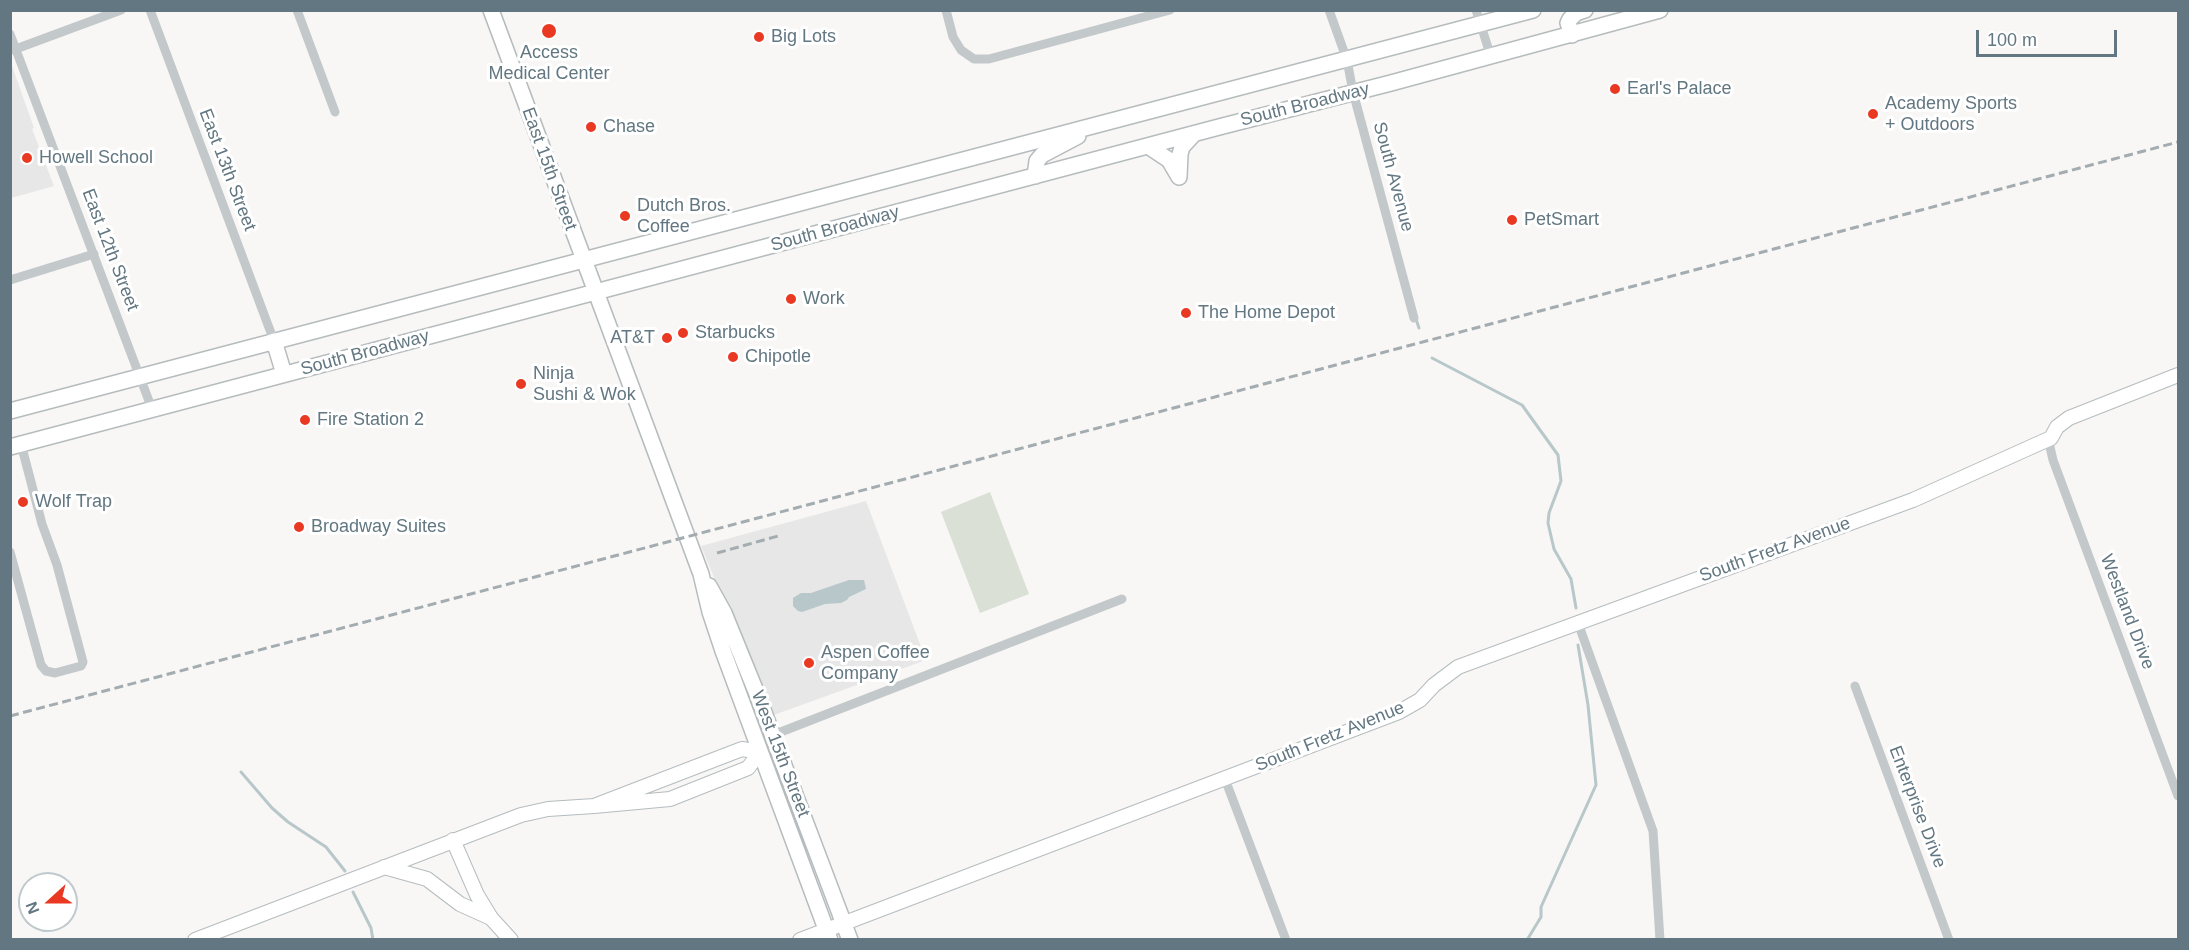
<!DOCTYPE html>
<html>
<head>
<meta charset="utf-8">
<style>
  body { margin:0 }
  #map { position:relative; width:2189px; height:950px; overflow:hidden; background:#f8f7f5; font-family:Helvetica,sans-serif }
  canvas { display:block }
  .frame { position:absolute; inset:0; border:12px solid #627781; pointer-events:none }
  .north { position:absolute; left:18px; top:872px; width:60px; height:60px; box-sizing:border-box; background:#fff; border:2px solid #c0c9cd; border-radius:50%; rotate:249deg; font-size:16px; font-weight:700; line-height:24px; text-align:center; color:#627781 }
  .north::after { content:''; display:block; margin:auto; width:21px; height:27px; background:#ea3923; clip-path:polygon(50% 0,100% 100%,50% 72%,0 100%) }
  .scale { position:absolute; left:1976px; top:30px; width:141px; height:27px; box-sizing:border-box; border:3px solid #627781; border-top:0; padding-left:8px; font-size:18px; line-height:21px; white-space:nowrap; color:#627781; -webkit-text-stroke:4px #fff; paint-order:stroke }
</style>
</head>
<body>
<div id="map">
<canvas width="2189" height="950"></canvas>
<div class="frame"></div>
<div class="north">N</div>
<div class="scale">100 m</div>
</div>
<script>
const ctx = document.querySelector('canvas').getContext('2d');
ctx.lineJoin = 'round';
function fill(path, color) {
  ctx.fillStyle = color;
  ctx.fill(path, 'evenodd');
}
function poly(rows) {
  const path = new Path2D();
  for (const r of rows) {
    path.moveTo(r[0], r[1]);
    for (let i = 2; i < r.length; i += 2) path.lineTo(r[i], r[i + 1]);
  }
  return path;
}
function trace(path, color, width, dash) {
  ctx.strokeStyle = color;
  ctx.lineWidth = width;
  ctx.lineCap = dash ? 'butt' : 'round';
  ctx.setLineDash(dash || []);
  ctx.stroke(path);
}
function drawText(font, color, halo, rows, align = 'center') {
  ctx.font = font + ' Helvetica,sans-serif';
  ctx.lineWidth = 6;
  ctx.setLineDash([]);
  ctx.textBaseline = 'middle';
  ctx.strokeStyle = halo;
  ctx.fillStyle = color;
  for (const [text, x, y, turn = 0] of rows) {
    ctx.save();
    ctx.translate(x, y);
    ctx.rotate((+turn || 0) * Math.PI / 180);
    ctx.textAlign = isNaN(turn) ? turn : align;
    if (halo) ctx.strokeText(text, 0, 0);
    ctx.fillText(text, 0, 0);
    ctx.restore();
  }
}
fill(poly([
  [11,63,34,128,32,129,54,186,11,198],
  [866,501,926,660,771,716,701,546]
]), '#e6e7e6');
fill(poly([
  [990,492,1029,594,980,613,941,512]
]), '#dae0d6');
fill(poly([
  [849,580,864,580,866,589,849,597,847,600,841,603,825,604,802,612,798,611,793,606,793,598,801,593,811,593]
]), '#b8c7c9');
trace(poly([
  [1416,319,1419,328],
  [1432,358,1522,405,1558,455,1561,481,1549,513,1548,523,1554,549,1571,579,1576,608],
  [241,772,272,808,288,822,326,847,345,871],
  [353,892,371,928,373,940],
  [1527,940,1541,917,1541,907,1596,785,1588,705,1578,645]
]), '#b8c7c9', 3);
const secondary = poly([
  [453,840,477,895,491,918,511,940],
  [384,867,427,879,460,904,491,918],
  [195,940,521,815,548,809,594,806,670,799,748,768,760,752,742,749,594,806],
  [800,940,1399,712,1420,700,1434,685,1458,667,1913,500,2051,438,2057,427,2069,418,2178,375]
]);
const primary = poly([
  [491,10,701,574,710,612,723,651,830,940],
  [1572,35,1568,23,1570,19,1576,13,1585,10],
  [1148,146,1169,160,1179,177],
  [1035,176,1037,161,1042,155,1078,136],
  [1179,177,1180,154,1182,147,1194,134],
  [274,341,284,374],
  [10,411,1533,10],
  [10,447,1219,127,1391,83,1660,10],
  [709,586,724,613,757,694,850,940]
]);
trace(secondary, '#b5bcbf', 16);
trace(primary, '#b6bcbe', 18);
trace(poly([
  [150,10,274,341],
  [297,10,335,112],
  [946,10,953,37,961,50,974,59,989,59,1170,10],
  [1329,10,1347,60,1353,92,1414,318],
  [1476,10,1491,57],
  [10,34,152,409],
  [13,50,121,10],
  [10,280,94,254],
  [2051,438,2050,447,2053,460,2178,796],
  [10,552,41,665,46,671,55,673,81,666,83,662,57,565,42,524,21,444],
  [1578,623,1653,831,1660,940],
  [1855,686,1949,940],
  [773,735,1122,599],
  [1225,779,1286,940]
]), '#c3c8cb', 9);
trace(secondary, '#fff', 14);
trace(primary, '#fff', 15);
trace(poly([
  [717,553,778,536],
  [10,716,2178,142]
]), '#a3acb0', 3, [9, 4.5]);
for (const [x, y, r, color] of [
  [549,31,8,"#ea3923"],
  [759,37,6,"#ea3923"],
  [1615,89,6,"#ea3923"],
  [1873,114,6,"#ea3923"],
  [591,127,6,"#ea3923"],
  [27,158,6,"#ea3923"],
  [625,216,6,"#ea3923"],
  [1512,220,6,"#ea3923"],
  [791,299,6,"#ea3923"],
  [1186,313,6,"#ea3923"],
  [683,333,6,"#ea3923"],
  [667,338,6,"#ea3923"],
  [733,357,6,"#ea3923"],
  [521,384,6,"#ea3923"],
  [305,420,6,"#ea3923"],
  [23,502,6,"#ea3923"],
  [299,527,6,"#ea3923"],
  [809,663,6,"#ea3923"]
]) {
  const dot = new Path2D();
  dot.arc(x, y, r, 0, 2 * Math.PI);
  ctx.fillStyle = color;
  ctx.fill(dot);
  trace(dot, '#fff', 2);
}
drawText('18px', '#627781', '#fff', [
  ["Big Lots",771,37],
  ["Access",549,53,"center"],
  ["Medical Center",549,74,"center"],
  ["Earl's Palace",1627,89],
  ["Academy Sports",1885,104],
  ["+ Outdoors",1885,125],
  ["Chase",603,127],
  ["Howell School",39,158],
  ["Dutch Bros.",637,206],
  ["Coffee",637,227],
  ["PetSmart",1524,220],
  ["Work",803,299],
  ["The Home Depot",1198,313],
  ["Starbucks",695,333],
  ["AT&T",655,338,"right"],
  ["Chipotle",745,357],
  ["Ninja",533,374],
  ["Sushi & Wok",533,395],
  ["Fire Station 2",317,420],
  ["Wolf Trap",35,502],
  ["Broadway Suites",311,527],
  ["Aspen Coffee",821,653],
  ["Company",821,674]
], 'left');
drawText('18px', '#627781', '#fff', [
  ["South Broadway",1305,105,-14],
  ["East 15th Street",549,169,70],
  ["East 13th Street",227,170,69],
  ["South Avenue",1393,177,75],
  ["South Broadway",835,229,-15],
  ["East 12th Street",110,250,69],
  ["South Broadway",365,353,-15],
  ["South Fretz Avenue",1775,550,-20],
  ["Westland Drive",2127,612,69],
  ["South Fretz Avenue",1330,737,-22],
  ["West 15th Street",780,754,69],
  ["Enterprise Drive",1917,807,69]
]);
</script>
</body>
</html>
